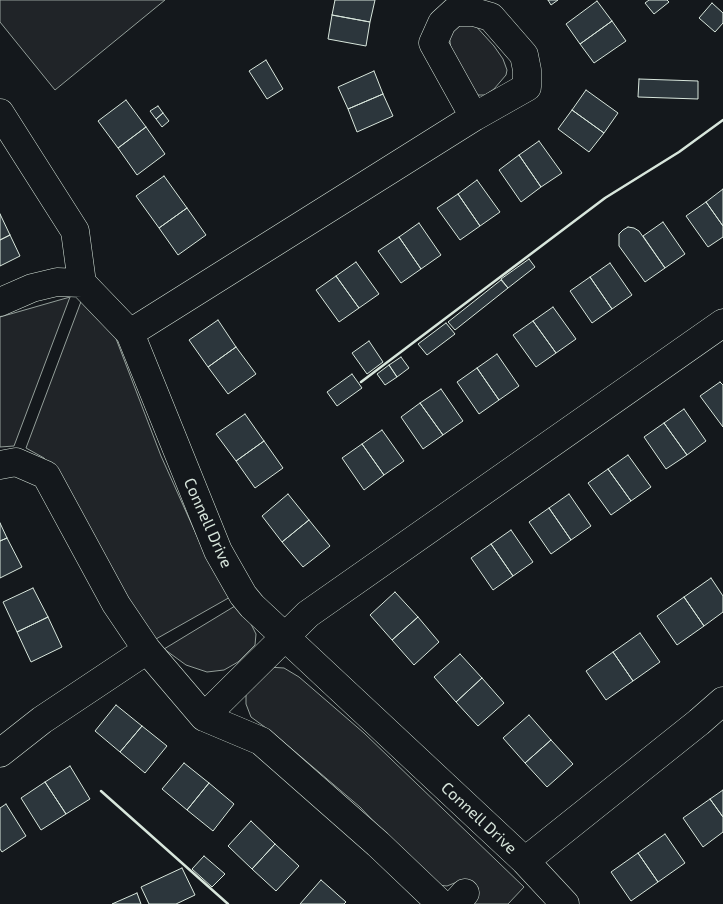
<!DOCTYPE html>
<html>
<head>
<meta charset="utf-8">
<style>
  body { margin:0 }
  canvas { display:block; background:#14181c }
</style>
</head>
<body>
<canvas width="723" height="904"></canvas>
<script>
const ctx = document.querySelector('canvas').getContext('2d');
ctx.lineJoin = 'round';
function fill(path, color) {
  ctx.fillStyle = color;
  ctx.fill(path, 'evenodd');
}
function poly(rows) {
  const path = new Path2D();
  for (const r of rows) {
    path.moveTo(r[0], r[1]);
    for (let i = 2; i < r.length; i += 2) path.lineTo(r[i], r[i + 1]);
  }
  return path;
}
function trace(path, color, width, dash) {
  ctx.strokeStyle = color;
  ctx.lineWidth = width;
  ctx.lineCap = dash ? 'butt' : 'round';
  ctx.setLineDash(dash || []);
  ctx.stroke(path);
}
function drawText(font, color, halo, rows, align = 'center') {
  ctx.font = font + ' "Exo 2",sans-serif';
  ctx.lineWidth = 4;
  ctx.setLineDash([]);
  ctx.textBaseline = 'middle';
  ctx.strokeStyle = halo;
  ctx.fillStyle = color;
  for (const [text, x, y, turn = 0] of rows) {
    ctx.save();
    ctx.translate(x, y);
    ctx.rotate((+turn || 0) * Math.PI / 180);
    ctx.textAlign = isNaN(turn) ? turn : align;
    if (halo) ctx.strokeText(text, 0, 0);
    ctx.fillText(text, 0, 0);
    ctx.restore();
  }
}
const green = poly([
  [0,0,165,0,55,90,0,22,0,0],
  [473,23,494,46,503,59,507,70,506,75,494,89,485,95,476,95,451,50,449,33,456,24,473,23],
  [70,297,14,446,0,447,0,317,70,297],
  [82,299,110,323,161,456,201,545,232,596,156,639,134,609,57,475,44,458,26,448,82,299],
  [235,606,249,620,256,634,255,645,238,662,224,670,207,672,186,665,164,649,235,606],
  [268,667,284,668,299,677,364,733,524,887,508,904,471,904,462,880,447,886,437,885,398,847,360,807,273,733,251,717,246,704,246,695,268,667]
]);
fill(green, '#202428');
trace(green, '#939e99', 1);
const building = poly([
  [335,0,375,0,370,22,332,15,335,0],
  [548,0,558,0,551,5,548,0],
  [649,0,667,0,669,2,654,14,645,3,649,0],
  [597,1,612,21,580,44,566,24,597,1],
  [712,3,723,13,723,23,715,32,699,18,712,3],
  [332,15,370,22,366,46,328,39,332,15],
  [612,21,626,41,594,63,580,44,612,21],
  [266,60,283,89,267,99,249,71,266,60],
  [374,71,383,94,348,109,338,87,374,71],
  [639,79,698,81,698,99,638,97,639,79],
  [586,90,618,113,604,133,572,110,586,90],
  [383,94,393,116,357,132,348,109,383,94],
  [126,100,146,127,118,148,98,121,126,100],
  [158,106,163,113,156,119,150,111,158,106],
  [572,110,604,133,589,152,558,129,572,110],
  [163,113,169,121,162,127,156,119,163,113],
  [146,127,165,154,137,175,118,148,146,127],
  [539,141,562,173,541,187,519,155,539,141],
  [519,155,541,187,521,202,499,170,519,155],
  [164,176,187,208,159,228,136,196,164,176],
  [477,180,500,212,480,226,458,194,477,180],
  [723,189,723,226,706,202,723,189],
  [458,194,480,226,460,240,437,208,458,194],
  [706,202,723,226,723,237,708,247,686,216,706,202],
  [187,208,206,235,178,255,159,228,187,208],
  [0,214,10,235,0,240,0,214],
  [663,222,685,254,665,268,643,236,663,222],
  [419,223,441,255,421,269,399,237,419,223],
  [628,227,634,228,639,231,665,268,645,282,619,246,619,234,623,230,628,227],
  [10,235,20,256,0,266,0,240,10,235],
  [399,237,421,269,401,283,378,251,399,237],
  [529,259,535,267,508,288,501,279,529,259],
  [356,262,379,294,359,308,336,276,356,262],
  [610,263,632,295,612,309,590,277,610,263],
  [336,276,359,308,339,322,316,290,336,276],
  [590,277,612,309,592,323,570,291,590,277],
  [501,280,508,288,455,330,448,322,501,280],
  [553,307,576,339,556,353,533,321,553,307],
  [218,320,236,347,208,367,189,340,218,320],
  [533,321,556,353,536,367,513,335,533,321],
  [446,323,455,334,427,355,418,344,446,323],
  [369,341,383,362,367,374,352,353,369,341],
  [236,347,256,374,228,394,208,367,236,347],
  [497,354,519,386,499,400,477,368,497,354],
  [401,357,409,368,397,377,389,365,401,357],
  [389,365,397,377,385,385,377,374,389,365],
  [477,368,499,400,479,414,457,382,477,368],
  [352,374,362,388,337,406,327,392,352,374],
  [720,382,723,385,723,427,700,396,720,382],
  [441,389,463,421,443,435,420,403,441,389],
  [420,403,443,435,423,449,401,417,420,403],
  [684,409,706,441,687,455,664,423,684,409],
  [245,414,264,441,236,461,216,434,245,414],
  [664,423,687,455,666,469,644,437,664,423],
  [382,430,404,461,384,475,362,444,382,430],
  [264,441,283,468,255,488,236,461,264,441],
  [362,444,384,475,364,490,342,458,362,444],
  [628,455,651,487,631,501,608,469,628,455],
  [608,469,631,501,611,515,588,483,608,469],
  [288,494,309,520,282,542,262,516,288,494],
  [569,494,591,526,571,540,549,508,569,494],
  [549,508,571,540,551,554,529,522,549,508],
  [309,520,330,546,303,567,282,542,309,520],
  [0,523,7,538,0,541,0,523],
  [511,530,533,562,513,576,491,544,511,530],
  [7,538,22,567,0,578,0,541,7,538],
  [491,544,513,576,493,590,471,558,491,544],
  [711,578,723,596,723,612,704,626,684,597,711,578],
  [33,588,48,617,17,632,3,602,33,588],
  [395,592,418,617,392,640,370,615,395,592],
  [684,597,704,626,677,645,657,616,684,597],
  [48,617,62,647,31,662,17,632,48,617],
  [418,617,439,642,414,665,392,640,418,617],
  [640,633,660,662,633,681,613,652,640,633],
  [613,652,633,681,606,700,586,671,613,652],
  [460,654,482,678,456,702,434,677,460,654],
  [482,678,504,703,478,726,456,702,482,678],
  [116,705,142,726,120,752,95,731,116,705],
  [529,715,551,740,525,763,503,738,529,715],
  [142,726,167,746,145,773,120,752,142,726],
  [551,740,573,764,547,787,525,763,551,740],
  [184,763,209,783,187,810,162,789,184,763],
  [70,766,90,799,66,814,45,782,70,766],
  [45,782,66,814,41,830,21,798,45,782],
  [209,783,234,804,213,831,187,810,209,783],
  [723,790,723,817,710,799,723,790],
  [710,799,723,817,723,832,703,847,683,818,710,799],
  [6,804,26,836,2,852,0,849,0,808,6,804],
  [251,821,275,844,252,869,228,846,251,821],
  [665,834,685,863,658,882,638,853,665,834],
  [275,844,299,866,276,891,252,869,275,844],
  [638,853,658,882,631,901,611,872,638,853],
  [204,856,225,874,212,887,192,869,204,856],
  [182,868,195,895,176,904,149,904,141,887,182,868],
  [321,880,346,902,344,904,300,904,321,880],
  [137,893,141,904,112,904,137,893]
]);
fill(building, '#2c363c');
trace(building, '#d8e6dc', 1);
const minor = poly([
  [0,113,75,231,82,283,130,333,218,551,243,595,252,606,525,861,565,904],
  [0,302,32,288,57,282,82,283],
  [130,333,474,117,527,87,527,70,524,55,491,17,474,12,454,12,442,23,433,43,474,117],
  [0,465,16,462,46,475,116,604,147,650,204,717,261,741,378,844,441,904],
  [204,717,308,614,723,323],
  [0,753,42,720,147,650],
  [525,861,699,722,723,701],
  [455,904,465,893]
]);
trace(minor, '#d8e6dc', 29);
trace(minor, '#14181c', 28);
trace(poly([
  [361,382,605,198,679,152,723,120],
  [101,791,228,904]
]), '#d8e6dc', 2.5);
drawText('16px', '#d8e6dc', '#14181c', [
  ["Connell Drive",208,523,66],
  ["Connell Drive",479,818,43]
]);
</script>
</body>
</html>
